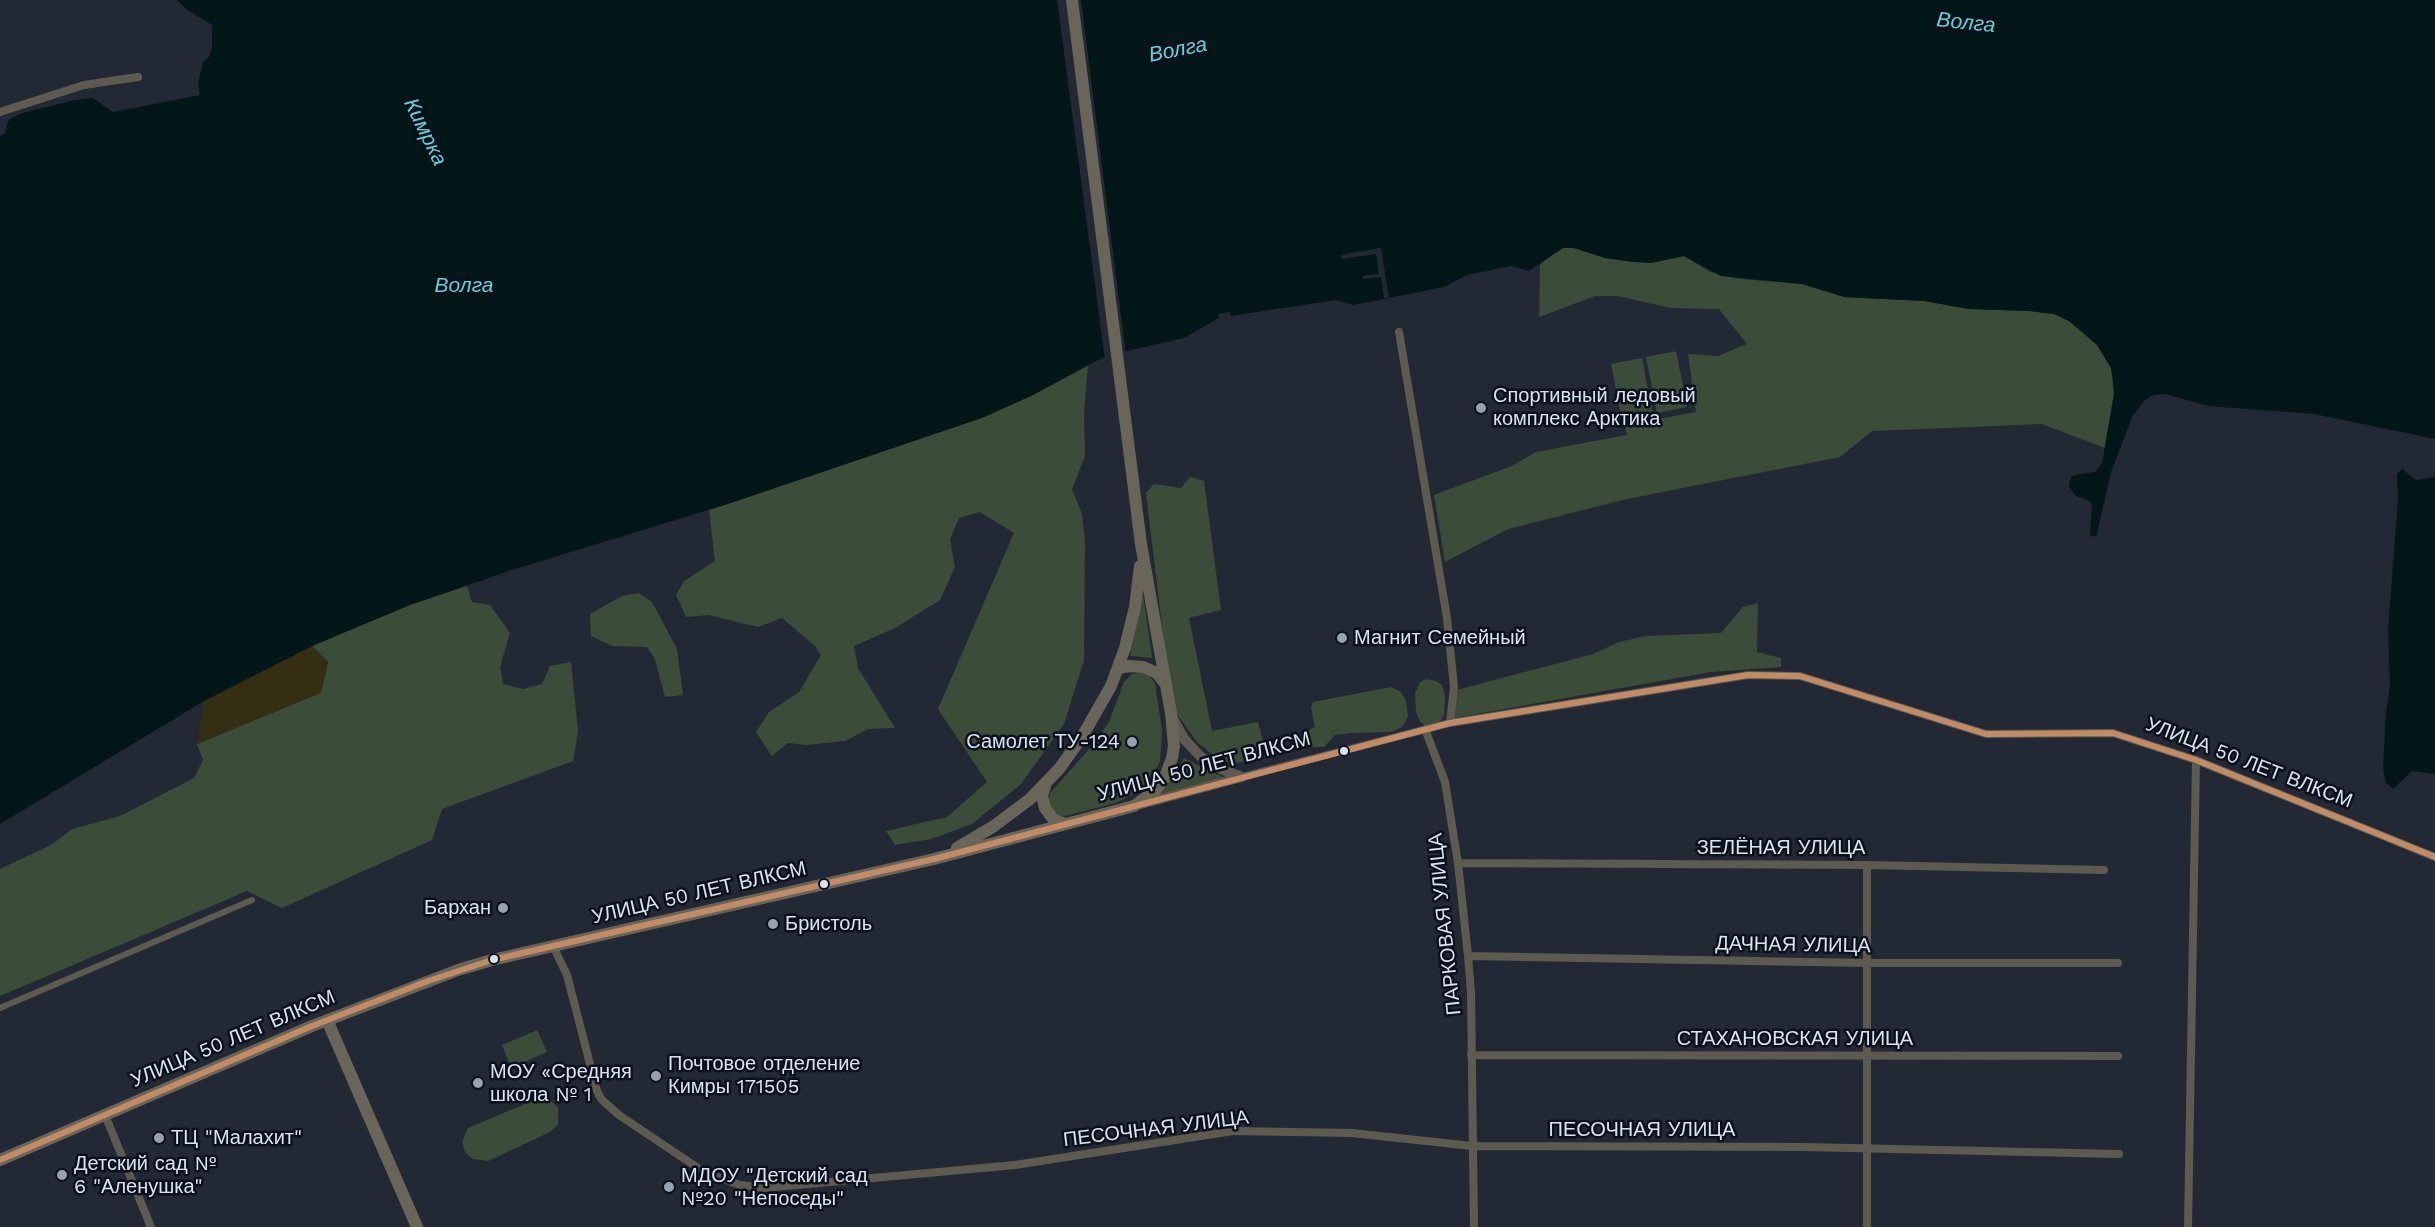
<!DOCTYPE html>
<html>
<head>
<meta charset="utf-8">
<style>
  body { margin:0 }
  canvas { display:block; background:#222935 }
</style>
</head>
<body>
<canvas width="2435" height="1227"></canvas>
<script>
const ctx = document.querySelector('canvas').getContext('2d');
ctx.lineJoin = 'round';
function fill(path, color) {
  ctx.fillStyle = color;
  ctx.fill(path, 'evenodd');
}
function poly(rows) {
  const path = new Path2D();
  for (const r of rows) {
    path.moveTo(r[0], r[1]);
    for (let i = 2; i < r.length; i += 2) path.lineTo(r[i], r[i + 1]);
  }
  return path;
}
function trace(path, color, width, dash) {
  ctx.strokeStyle = color;
  ctx.lineWidth = width;
  ctx.lineCap = dash ? 'butt' : 'round';
  ctx.setLineDash(dash || []);
  ctx.stroke(path);
}
function drawText(font, color, halo, rows, align = 'center') {
  ctx.font = font + ' "Work Sans",sans-serif';
  ctx.lineWidth = 5;
  ctx.setLineDash([]);
  ctx.textBaseline = 'middle';
  ctx.strokeStyle = halo;
  ctx.fillStyle = color;
  for (const [text, x, y, turn = 0] of rows) {
    ctx.save();
    ctx.translate(x, y);
    ctx.rotate((+turn || 0) * Math.PI / 180);
    ctx.textAlign = isNaN(turn) ? turn : align;
    if (halo) ctx.strokeText(text, 0, 0);
    ctx.fillText(text, 0, 0);
    ctx.restore();
  }
}
fill(poly([
  [1563,248,1574,248,1605,258,1634,262,1651,263,1684,256,1710,272,1740,279,1802,284,1844,297,1924,301,1969,309,2029,311,2054,314,2069,321,2084,333,2097,345,2111,368,2114,394,2105,448,2042,424,1872,431,1840,457,1627,499,1508,529,1445,562,1434,495,1512,466,1536,452,1627,435,1625,425,1696,412,1688,354,1718,356,1747,344,1719,309,1671,308,1617,296,1595,296,1539,317,1540,265,1556,251],
  [1676,351,1687,407,1657,413,1646,357],
  [1642,358,1653,415,1622,420,1611,364],
  [1088,365,1084,415,1085,456,1072,489,1082,514,1085,540,1084,660,1064,724,1021,784,972,824,931,839,895,845,886,831,947,817,987,782,938,709,1014,533,980,512,959,518,950,539,955,567,940,600,895,628,854,646,858,668,895,728,868,729,845,741,806,745,788,743,772,756,756,732,769,712,799,692,821,655,815,646,782,618,758,627,709,615,686,617,676,595,684,581,715,561,709,510,1031,396],
  [1190,477,1204,481,1221,610,1189,618,1212,731,1258,722,1265,749,1258,758,1232,764,1218,759,1197,742,1176,713,1169,684,1146,493,1154,484,1181,488],
  [467,586,472,602,490,605,510,633,500,667,503,684,523,689,542,684,550,666,571,662,578,731,573,761,442,809,432,840,282,908,247,891,0,996,0,869,51,845,72,829,120,816,194,778,203,760,197,744,321,692,328,662,312,646,409,605],
  [639,593,652,602,677,649,683,695,665,697,655,659,647,647,612,646,591,636,590,614,622,596],
  [1143,593,1152,658,1130,656],
  [1758,603,1757,652,1781,658,1781,667,1711,672,1454,718,1457,690,1593,654,1619,642,1646,636,1721,633,1743,607],
  [1141,673,1149,676,1155,683,1162,730,1160,761,1151,780,1139,791,1116,803,1061,817,1053,812,1048,803,1050,793,1092,746,1109,722,1124,682,1132,674],
  [1426,679,1436,681,1442,685,1445,696,1444,715,1439,723,1428,727,1420,722,1416,712,1415,693,1420,682],
  [1391,687,1401,692,1406,701,1408,717,1402,727,1391,732,1352,733,1335,735,1324,747,1307,747,1303,732,1315,727,1311,707,1313,702],
  [1184,758,1223,777,1162,793],
  [537,1030,547,1052,511,1068,502,1045],
  [539,1098,550,1100,558,1108,558,1124,550,1132,488,1161,473,1159,465,1152,462,1142,468,1128]
]), '#3b4c39');
fill(poly([
  [312,646,328,662,321,693,197,744,204,701]
]), '#342e13');
fill(poly([
  [177,0,2435,0,2435,439,2314,414,2208,406,2165,394,2154,395,2146,399,2133,415,2111,472,2097,534,2094,537,2090,535,2092,506,2090,501,2076,496,2069,487,2070,481,2071,477,2075,475,2095,472,2102,463,2114,394,2113,379,2111,368,2097,345,2069,321,2054,314,2029,311,1969,309,1924,301,1844,297,1802,284,1721,276,1684,256,1651,263,1634,262,1605,258,1574,248,1563,248,1529,271,1512,266,1467,275,1444,287,1354,305,1336,300,1250,313,1231,316,1230,312,1218,314,1219,318,1184,338,1114,354,1100,359,1031,396,982,418,728,504,512,570,410,605,312,646,204,701,0,824,0,136,5,133,7,124,10,119,22,113,75,100,93,98,113,112,200,95,198,84,203,62,209,57,212,47,212,25,187,10],
  [2402,469,2416,480,2435,477,2435,774,2412,771,2393,789,2386,783,2383,768,2386,711,2390,686,2388,629,2398,499,2397,474]
]), '#031618');
fill(poly([
  [1057,0,1081,0,1126,355,1105,360],
  [1381,248,1389,298,1384,298,1381,277,1363,279,1363,276,1379,274,1376,254,1342,259,1341,255]
]), '#222935');
trace(poly([
  [0,1008,252,900]
]), '#5d5a50', 6);
trace(poly([
  [0,112,84,85,138,77],
  [1399,332,1447,618,1454,687,1450,723],
  [1425,729,1445,782,1458,863,1468,956,1471,992,1474,1227],
  [1242,777,1450,723,1748,675,1800,676,1986,734,2113,733,2196,760,2435,857],
  [1458,863,1867,865,2104,870],
  [1867,865,1867,1227],
  [553,946,567,975,597,1091,602,1100,619,1115,704,1172,740,1185,764,1188,1015,1165,1233,1131,1352,1133,1472,1146,1804,1147,2119,1154],
  [1468,956,1867,963,2118,963],
  [1471,1055,2118,1056],
  [105,1115,151,1227],
  [2188,1227,2196,760]
]), '#5d5a50', 8);
trace(poly([
  [1172,717,1185,740,1201,757,1221,769,1242,777],
  [1137,805,1242,777]
]), '#5d5a50', 10);
trace(poly([
  [1118,668,1129,666,1143,667,1157,673,1164,682],
  [1046,783,1042,796,1045,808,1053,819,1065,824],
  [957,848,994,826,1030,799,1059,769,1082,737,1111,686,1125,648,1135,607,1140,566],
  [327,1020,417,1227],
  [0,1160,312,1026,458,970,492,960,934,859,1134,806,1156,790,1165,777,1172,758,1174,746,1171,713,1141,544,1072,0]
]), '#696558', 12);
trace(poly([
  [0,1160,312,1026,428,981,492,960,934,859,1450,723,1748,675,1800,676,1986,734,2113,733,2196,760,2435,857]
]), '#c18c65', 6);
for (const [x, y, r, color] of [
  [1481,408,6,"#98a1af"],
  [1342,638,6,"#98a1af"],
  [1132,742,6,"#98a1af"],
  [1344,751,5,"#d8e2f0"],
  [824,884,5,"#d8e2f0"],
  [503,908,6,"#98a1af"],
  [773,924,6,"#98a1af"],
  [494,959,5,"#d8e2f0"],
  [656,1076,6,"#98a1af"],
  [478,1083,6,"#98a1af"],
  [159,1138,6,"#98a1af"],
  [62,1175,6,"#98a1af"],
  [669,1187,6,"#98a1af"]
]) {
  const dot = new Path2D();
  dot.arc(x, y, r, 0, 2 * Math.PI);
  ctx.fillStyle = color;
  ctx.fill(dot);
  trace(dot, '#0b111a', 2);
}
drawText('20px', '#d8e2f0', '#0b111a', [
  ["Спортивный ледовый",1493,396],
  ["комплекс Арктика",1493,419],
  ["Магнит Семейный",1354,638],
  ["Самолет ТУ-124",1120,742,"right"],
  ["Бархан",491,908,"right"],
  ["Бристоль",785,924],
  ["Почтовое отделение",668,1064],
  ["Кимры 171505",668,1087],
  ["МОУ «Средняя",490,1072],
  ["школа № 1",490,1095],
  ["ТЦ \"Малахит\"",171,1138],
  ["Детский сад №",74,1164],
  ["6 \"Аленушка\"",74,1187],
  ["МДОУ \"Детский сад",681,1176],
  ["№20 \"Непоседы\"",681,1199]
], 'left');
drawText('20px', '#d8e2f0', '#0b111a', [
  ["УЛИЦА 50 ЛЕТ ВЛКСМ",2249,763,21],
  ["УЛИЦА 50 ЛЕТ ВЛКСМ",1204,767,-15],
  ["ЗЕЛЁНАЯ УЛИЦА",1781,848],
  ["УЛИЦА 50 ЛЕТ ВЛКСМ",699,893,-13],
  ["ПАРКОВАЯ УЛИЦА",1445,924,-96],
  ["ДАЧНАЯ УЛИЦА",1793,945,1],
  ["УЛИЦА 50 ЛЕТ ВЛКСМ",233,1039,-23],
  ["СТАХАНОВСКАЯ УЛИЦА",1795,1039],
  ["ПЕСОЧНАЯ УЛИЦА",1156,1129,-7],
  ["ПЕСОЧНАЯ УЛИЦА",1642,1130]
]);
drawText('italic 21px', '#61d2d8', '#0b111a', [
  ["Волга",1966,23,6],
  ["Волга",1178,50,-11],
  ["Кимрка",425,132,64],
  ["Волга",464,286]
]);
</script>
</body>
</html>
